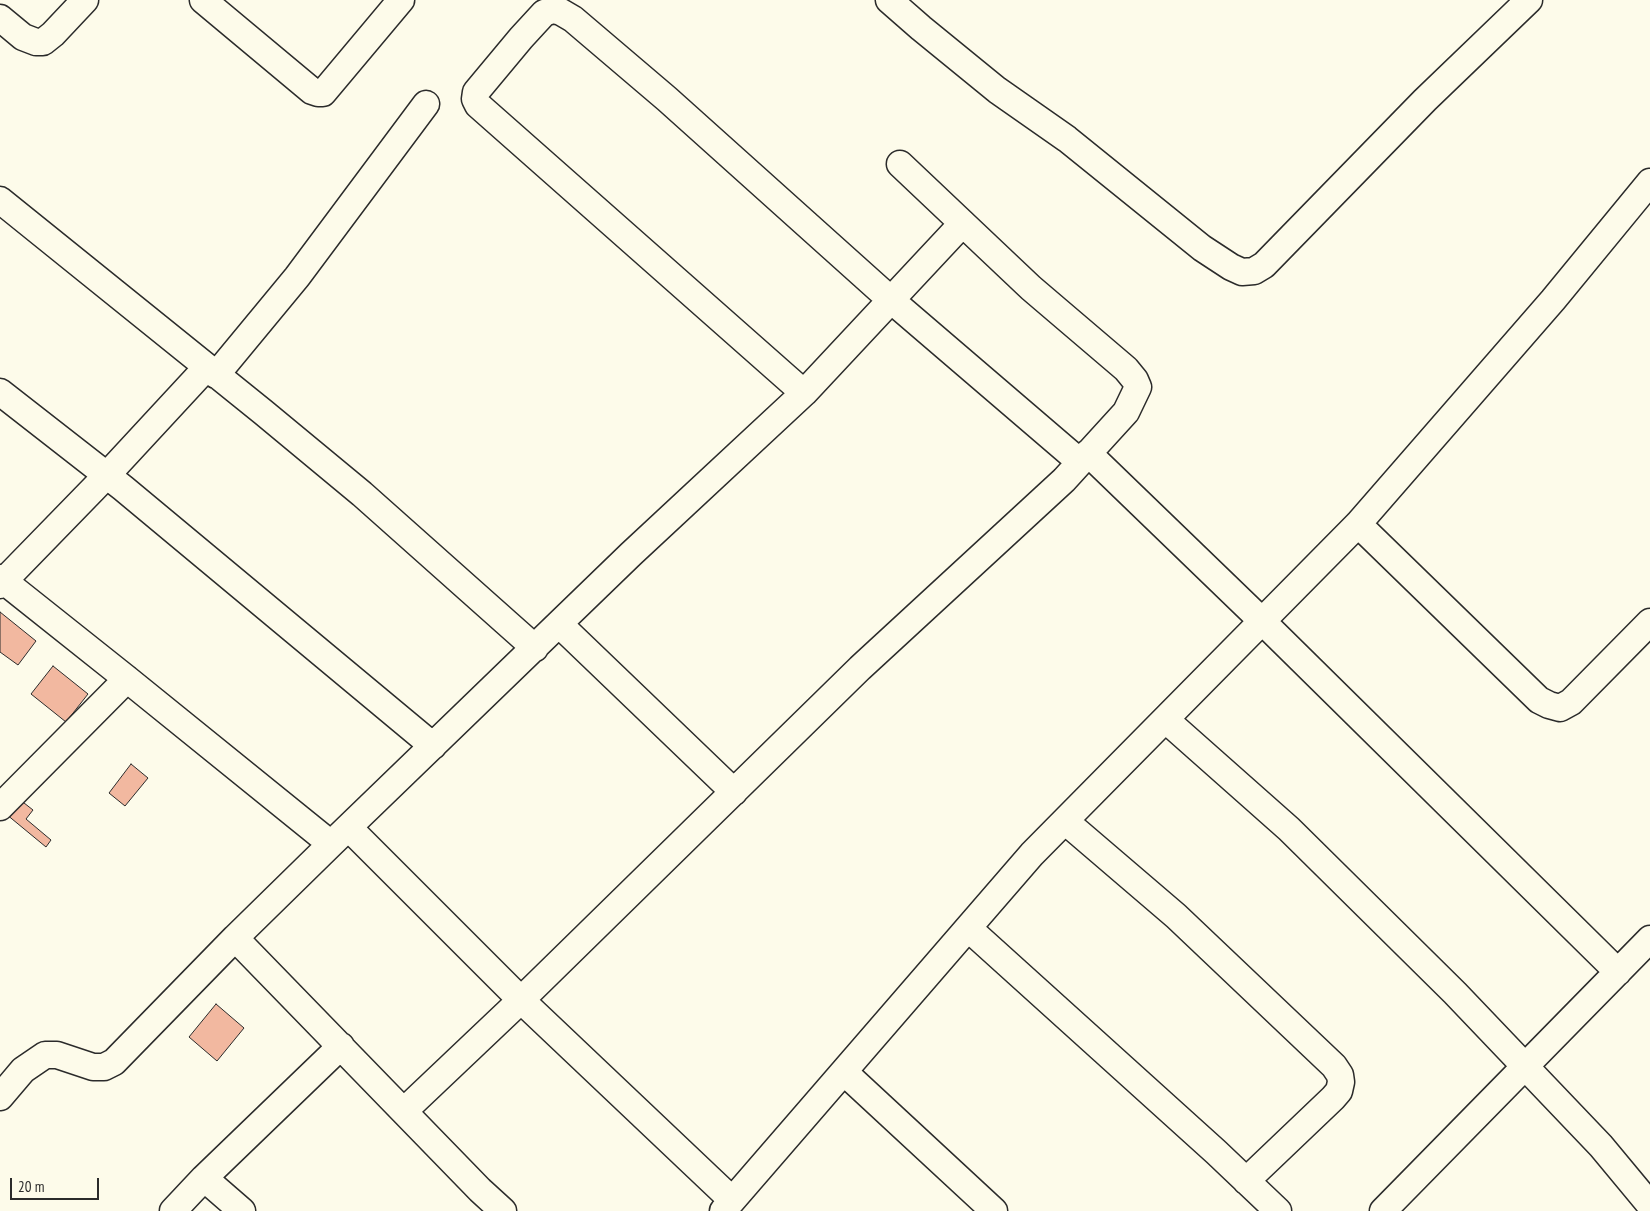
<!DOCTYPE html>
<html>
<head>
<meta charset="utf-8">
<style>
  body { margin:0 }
  #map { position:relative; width:1650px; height:1211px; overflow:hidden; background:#fdfbea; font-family:"PT Sans Narrow",sans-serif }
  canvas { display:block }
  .scale { position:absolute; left:10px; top:1178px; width:89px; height:22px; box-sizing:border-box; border:2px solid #2b2b2b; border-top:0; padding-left:6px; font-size:15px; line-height:18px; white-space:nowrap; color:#2b2b2b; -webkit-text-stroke:4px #fdfbea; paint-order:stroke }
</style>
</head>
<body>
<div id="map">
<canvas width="1650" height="1211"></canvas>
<div class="scale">20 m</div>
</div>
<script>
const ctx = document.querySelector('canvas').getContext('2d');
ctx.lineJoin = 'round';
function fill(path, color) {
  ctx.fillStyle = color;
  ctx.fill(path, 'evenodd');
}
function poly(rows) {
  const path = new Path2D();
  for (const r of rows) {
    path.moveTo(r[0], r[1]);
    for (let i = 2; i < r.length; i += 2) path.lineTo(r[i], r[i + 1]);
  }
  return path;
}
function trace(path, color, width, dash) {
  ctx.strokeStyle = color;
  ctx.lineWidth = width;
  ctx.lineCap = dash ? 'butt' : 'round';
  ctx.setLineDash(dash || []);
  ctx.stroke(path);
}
const building = poly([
  [0,612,36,641,18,665,0,652,0,612],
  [53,666,88,694,66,722,31,694,53,666],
  [131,764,148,778,125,806,109,793,131,764],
  [19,799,33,810,26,819,51,840,46,847,6,814,19,799],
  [216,1004,244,1028,217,1061,189,1037,216,1004]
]);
fill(building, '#f2b8a0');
trace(building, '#2b2b2b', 1);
const street = poly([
  [203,0,312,91,318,93,323,93,401,0],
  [889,0,921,28,997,90,1067,139,1202,248,1231,267,1242,272,1254,271,1264,265,1425,100,1529,0],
  [0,18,23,37,36,42,43,42,53,34,85,0],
  [0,200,263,412,362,494,535,648],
  [216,375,297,277,426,104],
  [0,392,123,488,433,746],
  [804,393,478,105,475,99,476,92,521,38,544,13,553,10,561,12,573,19,667,99,891,300,1080,462],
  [1088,453,1262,621,1618,972],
  [1358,524,1539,700,1549,705,1560,708,1571,702,1650,622],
  [0,578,127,679,331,844],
  [0,585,107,475,207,367],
  [559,624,734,792],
  [1166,720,1289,829,1455,993,1601,1146,1650,1205],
  [0,807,127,679],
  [1065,821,1176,916,1334,1066,1340,1075,1341,1082,1339,1091,1333,1098,1246,1181],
  [349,828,521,1000,732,1200],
  [968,928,1216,1152,1278,1211],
  [235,938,480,1190,503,1211],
  [844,1072,994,1211],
  [0,1097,23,1070,45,1055,57,1055,93,1067,104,1067,114,1062,235,938,331,844,631,554,804,393,962,224],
  [404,1111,521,1000,860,668,1064,480,1126,412,1138,387,1135,380,1126,369,1031,288,900,164],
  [204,1178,242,1211],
  [173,1211,204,1178,341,1046],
  [723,1211,1032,854,1358,524,1553,300,1650,182],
  [1383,1211,1650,939]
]);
trace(street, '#2b2b2b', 29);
trace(street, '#fdfbea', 26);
</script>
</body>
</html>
